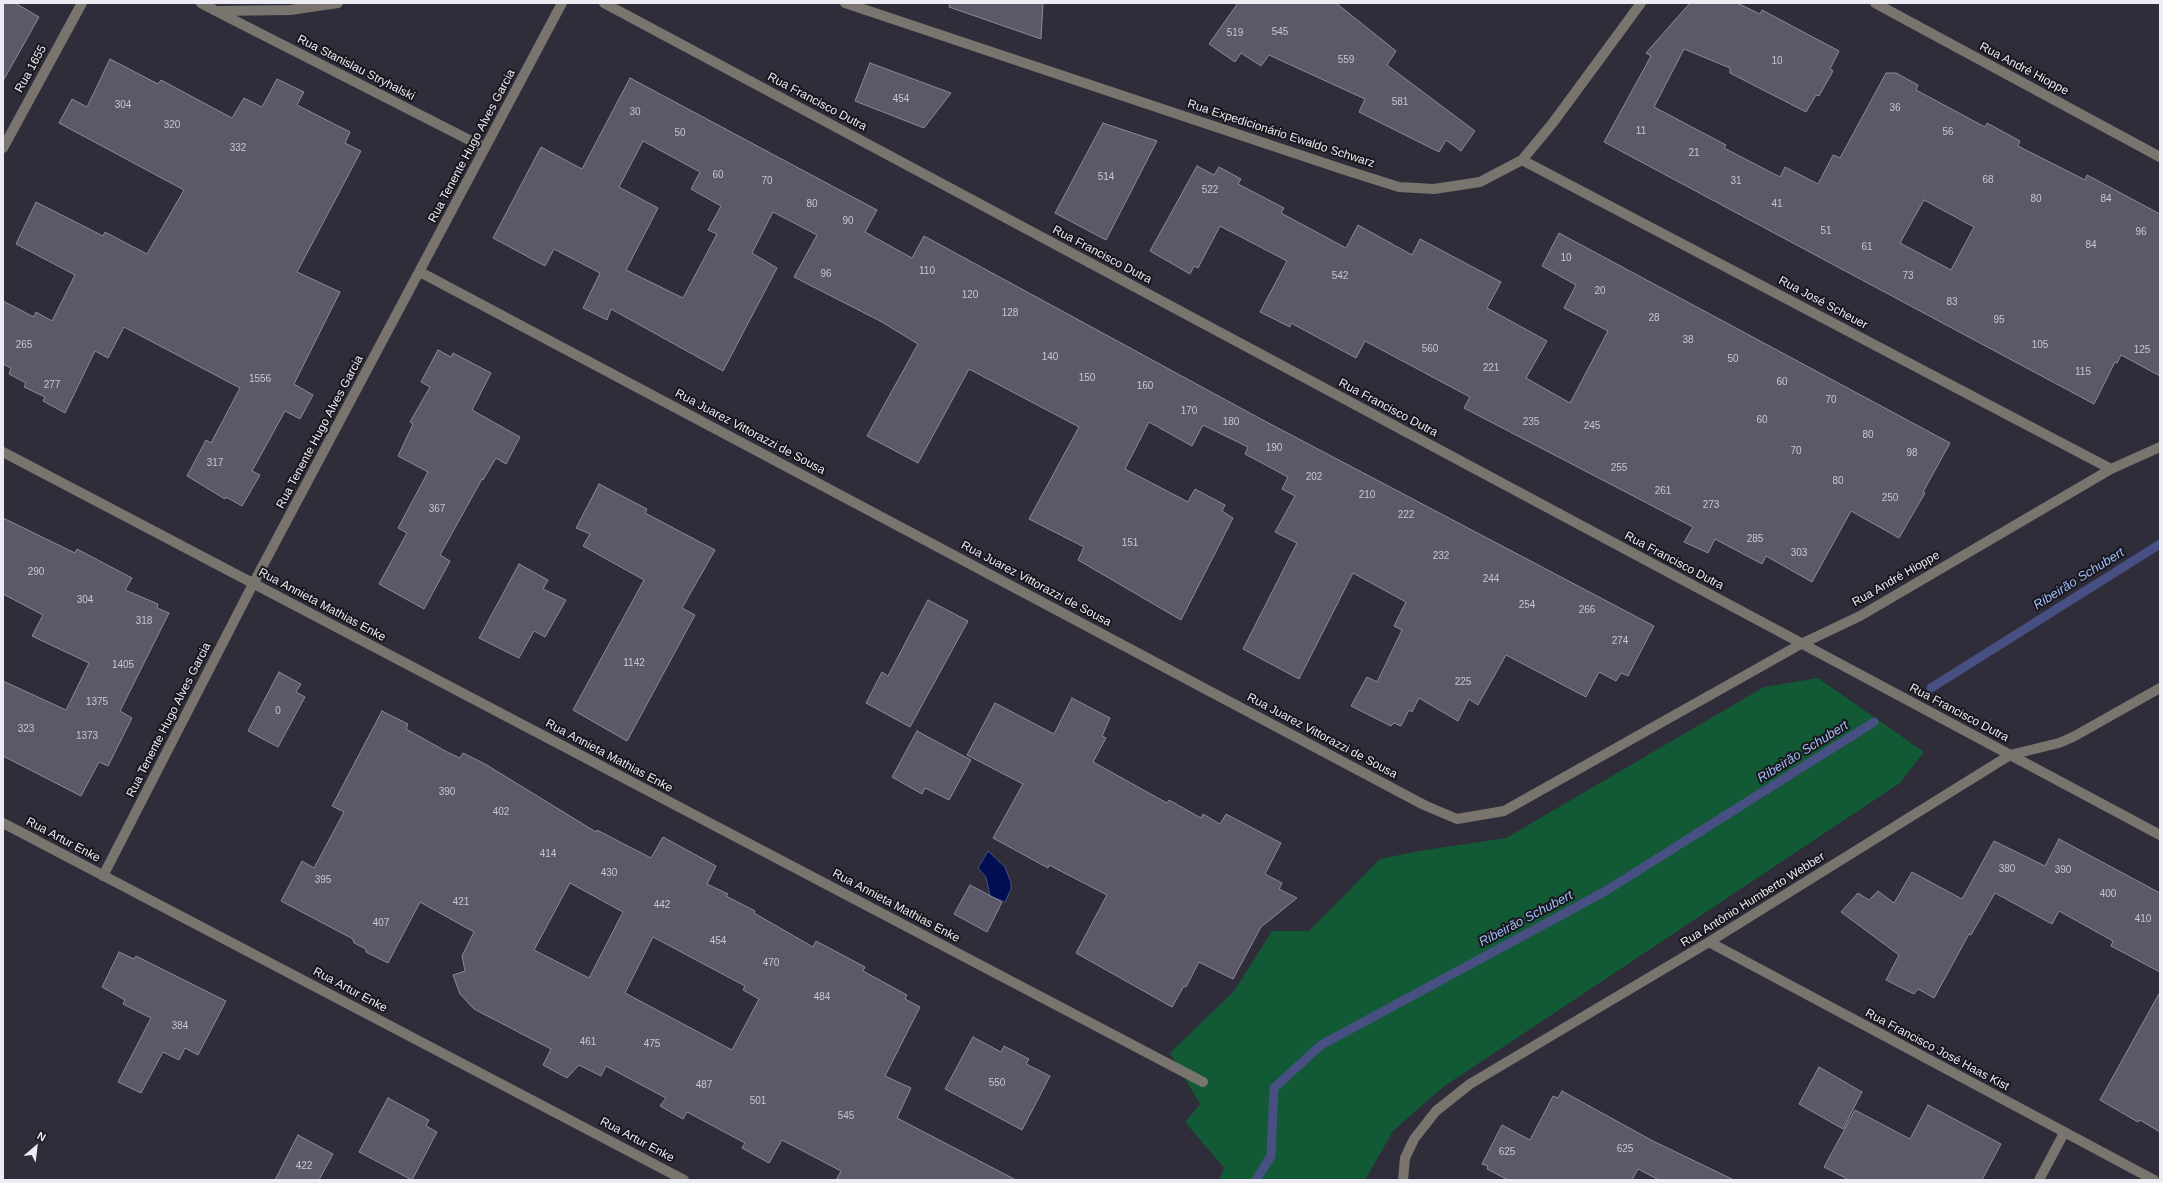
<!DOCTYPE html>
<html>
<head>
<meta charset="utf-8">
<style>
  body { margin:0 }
  #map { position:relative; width:2163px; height:1183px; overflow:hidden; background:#302d3a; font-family:Helvetica,sans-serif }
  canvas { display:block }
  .frame { position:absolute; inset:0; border:4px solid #edebf4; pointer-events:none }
  .north { position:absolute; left:16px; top:1127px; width:40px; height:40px; -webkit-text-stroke:3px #18171d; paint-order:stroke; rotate:28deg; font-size:11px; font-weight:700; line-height:16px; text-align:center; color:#edebf4 }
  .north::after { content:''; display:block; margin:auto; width:14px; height:18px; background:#edebf4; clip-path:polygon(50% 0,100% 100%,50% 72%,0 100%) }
</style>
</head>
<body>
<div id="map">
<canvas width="2163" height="1183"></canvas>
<div class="frame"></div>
<div class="north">N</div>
</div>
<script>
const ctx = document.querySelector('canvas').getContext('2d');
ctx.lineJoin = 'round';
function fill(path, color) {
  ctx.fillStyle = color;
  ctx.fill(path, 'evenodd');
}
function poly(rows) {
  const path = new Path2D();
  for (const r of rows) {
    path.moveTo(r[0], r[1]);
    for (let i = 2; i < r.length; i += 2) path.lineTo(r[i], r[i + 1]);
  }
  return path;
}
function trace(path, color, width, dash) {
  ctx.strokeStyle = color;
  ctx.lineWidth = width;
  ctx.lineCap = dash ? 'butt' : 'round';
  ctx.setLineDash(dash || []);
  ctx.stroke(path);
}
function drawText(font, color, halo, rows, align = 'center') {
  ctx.font = font + ' Helvetica,sans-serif';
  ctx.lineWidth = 4;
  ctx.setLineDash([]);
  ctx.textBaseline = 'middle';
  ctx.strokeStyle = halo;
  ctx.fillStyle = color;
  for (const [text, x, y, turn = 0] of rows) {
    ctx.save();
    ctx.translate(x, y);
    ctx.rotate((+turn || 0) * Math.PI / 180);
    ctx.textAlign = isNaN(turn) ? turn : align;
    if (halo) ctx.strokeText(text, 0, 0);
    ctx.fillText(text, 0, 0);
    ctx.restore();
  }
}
fill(poly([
  [1818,678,1924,752,1900,783,1443,1087,1393,1131,1365,1180,1219,1180,1224,1168,1185,1122,1200,1104,1170,1053,1235,990,1272,931,1309,931,1380,859,1419,851,1506,838,1764,687]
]), '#125935');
const water = poly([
  [988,851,1005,867,1011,883,1011,889,1005,902,990,896,986,877,978,868,988,851]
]);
fill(water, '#020e52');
trace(water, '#485083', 1);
trace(poly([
  [1931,688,2160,544],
  [1256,1180,1271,1156,1274,1088,1321,1045,1604,892,1874,722]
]), '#485083', 9);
const building = poly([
  [3,3,15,3,39,17,3,81,3,3],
  [950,3,1043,3,1041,39,949,7,950,3],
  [1238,3,1336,3,1396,51,1387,65,1475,131,1461,151,1446,140,1439,152,1359,112,1365,99,1269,55,1261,66,1241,53,1235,62,1209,44,1238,3],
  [1690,3,1737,3,1760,14,1762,10,1839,51,1830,69,1833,71,1819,96,1816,95,1806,112,1730,73,1730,68,1684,49,1654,107,1726,145,1724,148,1780,177,1785,167,1818,184,1833,155,1840,158,1886,73,1896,73,1918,85,1916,90,1985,127,1987,123,2020,141,2018,146,2085,180,2087,175,2160,214,2160,376,2121,355,2117,363,2115,362,2094,404,1604,142,1651,56,1646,53,1690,3],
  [1924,200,1974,227,1951,270,1900,243,1924,200],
  [110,59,158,84,161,80,232,118,244,98,262,107,277,79,304,92,297,105,350,132,345,143,361,151,297,272,340,292,294,384,313,395,300,419,285,411,252,471,260,475,242,506,226,497,225,499,187,476,206,440,211,443,240,388,124,327,108,358,95,351,65,413,43,401,45,397,24,387,26,383,9,374,11,368,3,364,3,301,34,317,36,312,52,321,75,275,16,244,36,202,103,236,105,232,147,254,184,190,59,123,72,99,87,107,110,59],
  [870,63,951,93,924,128,855,101,870,63],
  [630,78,877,210,865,232,912,258,924,236,1259,418,1654,626,1628,676,1621,673,1616,681,1599,672,1586,697,1506,655,1478,705,1469,699,1458,721,1419,698,1412,712,1409,710,1401,726,1394,723,1391,726,1351,706,1367,677,1377,682,1402,630,1394,626,1406,602,1353,573,1299,679,1243,649,1297,543,1275,532,1295,496,1282,489,1288,477,1245,454,1248,447,1203,425,1192,446,1149,422,1125,469,1188,502,1195,489,1225,505,1222,511,1233,518,1181,620,1078,560,1084,547,1029,519,1079,427,969,369,918,463,867,436,918,344,882,322,794,277,817,235,773,212,752,253,777,268,723,371,611,309,607,320,583,308,600,273,554,249,545,266,493,238,541,147,582,169,630,78],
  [643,141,700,172,691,189,721,206,708,230,717,234,683,298,626,270,658,208,619,187,643,141],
  [1103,123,1157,141,1106,240,1055,213,1103,123],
  [1197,166,1214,175,1219,167,1241,179,1238,184,1284,208,1281,213,1346,248,1358,225,1412,255,1420,239,1501,282,1487,308,1547,341,1526,378,1570,403,1608,331,1564,308,1576,285,1542,266,1559,233,1950,443,1923,492,1925,493,1899,538,1851,511,1812,582,1766,556,1762,564,1715,539,1708,553,1684,542,1693,527,1464,408,1470,397,1365,341,1356,358,1291,323,1290,327,1260,312,1287,261,1220,226,1198,268,1194,266,1190,274,1150,251,1197,166],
  [438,350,451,357,453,353,491,373,472,410,520,437,506,464,496,458,483,480,482,479,440,555,450,561,424,609,379,584,407,533,398,528,428,472,398,456,413,424,410,422,430,387,421,382,438,350],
  [599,484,647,509,645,513,715,550,682,608,695,615,627,741,573,710,644,580,583,546,590,534,576,528,599,484],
  [3,518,75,553,77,549,132,578,125,590,158,604,157,608,169,613,120,711,132,718,108,766,99,762,81,796,3,756,3,681,66,710,89,663,32,636,43,615,3,594,3,518],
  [519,564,548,580,543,589,566,600,545,637,534,631,519,658,479,638,519,564],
  [928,600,968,621,910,727,866,703,882,672,888,676,928,600],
  [279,672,301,684,296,692,305,697,278,747,248,731,279,672],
  [1072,698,1110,718,1102,736,1106,738,1093,762,1167,803,1169,800,1201,818,1203,814,1220,824,1226,814,1281,843,1265,874,1282,883,1279,889,1297,898,1261,927,1233,979,1199,962,1186,987,1184,986,1172,1007,1076,953,1107,895,1049,865,1048,868,993,838,1023,784,967,755,995,703,1054,734,1072,698],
  [382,711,408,724,406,729,449,753,460,758,463,753,485,764,596,832,597,830,651,858,663,837,716,866,707,884,728,894,726,896,755,911,754,913,813,947,816,941,865,967,863,971,907,995,905,999,920,1007,885,1076,911,1088,897,1118,1016,1180,836,1180,841,1171,782,1140,769,1163,742,1148,745,1143,687,1112,683,1119,660,1106,666,1098,606,1066,601,1076,579,1065,567,1078,543,1065,551,1049,474,1009,460,994,453,975,465,971,462,956,474,932,420,902,388,963,366,952,366,949,354,943,353,939,281,901,302,861,314,868,344,812,332,806,382,711],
  [570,883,623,912,589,978,534,950,570,883],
  [653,937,745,986,743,990,759,999,732,1050,625,993,653,937],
  [917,731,971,760,949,800,925,788,922,794,892,777,917,731],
  [2059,839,2160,893,2160,972,2111,946,2113,941,2059,911,2052,924,1995,893,1971,935,1969,934,1934,998,1918,989,1914,994,1886,980,1899,955,1841,912,1858,893,1869,900,1878,891,1894,903,1912,872,1962,899,1994,841,2045,866,2059,839],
  [970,885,1002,902,987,932,954,914,970,885],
  [119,952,134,959,136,956,226,1001,198,1055,185,1048,179,1060,163,1052,141,1093,118,1082,151,1018,123,1004,125,1000,102,987,119,952],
  [2160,992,2160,1132,2140,1120,2138,1122,2100,1100,2160,992],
  [973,1037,1001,1052,1004,1046,1029,1059,1026,1064,1050,1076,1022,1130,945,1089,973,1037],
  [1819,1067,1862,1092,1843,1129,1799,1104,1819,1067],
  [1562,1091,1653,1141,1734,1180,1659,1180,1638,1169,1632,1180,1508,1180,1487,1169,1488,1166,1482,1164,1502,1125,1530,1140,1553,1096,1558,1098,1562,1091],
  [388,1098,429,1120,426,1126,437,1132,412,1180,359,1152,388,1098],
  [1928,1105,2001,1144,1982,1180,1849,1180,1824,1167,1855,1110,1910,1139,1928,1105],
  [298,1135,333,1154,319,1180,275,1180,298,1135]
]);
fill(building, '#5b5867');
trace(building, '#8c8999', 1);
trace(poly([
  [201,3,216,11,290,10,338,3],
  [604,3,2160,835],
  [845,3,1345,170,1399,187,1434,189,1480,182,1522,160,1552,124,1641,3],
  [1875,3,2160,157],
  [216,11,485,148],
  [3,148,82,3],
  [1522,160,2111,469],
  [420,272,1424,805,1457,819,1504,811,1801,644,1860,616,2111,469,2160,447],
  [3,452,1203,1082],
  [3,823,684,1180],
  [103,876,253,584,562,3],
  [1709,942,2154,1180],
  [1403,1180,1405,1158,1414,1139,1436,1111,1470,1084,1709,942,2010,755,2059,743,2073,737,2160,688],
  [2039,1180,2064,1133]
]), '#7a746f', 10);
drawText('10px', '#c8c6d1', null, [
  ["545",1280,32],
  ["519",1235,33],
  ["559",1346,60],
  ["10",1777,61],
  ["454",901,99],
  ["581",1400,102],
  ["304",123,105],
  ["36",1895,108],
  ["30",635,112],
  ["320",172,125],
  ["11",1641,131],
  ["56",1948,132],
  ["50",680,133],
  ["332",238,148],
  ["21",1694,153],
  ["60",718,175],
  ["514",1106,177],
  ["68",1988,180],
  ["70",767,181],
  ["31",1736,181],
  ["522",1210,190],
  ["80",2036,199],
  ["84",2106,199],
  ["80",812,204],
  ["41",1777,204],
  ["90",848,221],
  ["51",1826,231],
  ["96",2141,232],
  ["84",2091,245],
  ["61",1867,247],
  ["10",1566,258],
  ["110",927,271],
  ["96",826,274],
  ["542",1340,276],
  ["73",1908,276],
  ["20",1600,291],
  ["120",970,295],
  ["83",1952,302],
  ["128",1010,313],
  ["28",1654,318],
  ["95",1999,320],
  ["38",1688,340],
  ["265",24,345],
  ["105",2040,345],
  ["560",1430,349],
  ["125",2142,350],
  ["140",1050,357],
  ["50",1733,359],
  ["221",1491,368],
  ["115",2083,372],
  ["150",1087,378],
  ["1556",260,379],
  ["60",1782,382],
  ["277",52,385],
  ["160",1145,386],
  ["70",1831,400],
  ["170",1189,411],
  ["60",1762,420],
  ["180",1231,422],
  ["235",1531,422],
  ["245",1592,426],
  ["80",1868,435],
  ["190",1274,448],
  ["70",1796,451],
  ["98",1912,453],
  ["317",215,463],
  ["255",1619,468],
  ["202",1314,477],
  ["80",1838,481],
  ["261",1663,491],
  ["210",1367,495],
  ["250",1890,498],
  ["273",1711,505],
  ["367",437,509],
  ["222",1406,515],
  ["285",1755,539],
  ["151",1130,543],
  ["303",1799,553],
  ["232",1441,556],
  ["290",36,572],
  ["244",1491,579],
  ["304",85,600],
  ["254",1527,605],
  ["266",1587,610],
  ["318",144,621],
  ["274",1620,641],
  ["1142",634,663],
  ["1405",123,665],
  ["225",1463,682],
  ["1375",97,702],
  ["0",278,711],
  ["323",26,729],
  ["1373",87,736],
  ["390",447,792],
  ["402",501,812],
  ["414",548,854],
  ["380",2007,869],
  ["390",2063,870],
  ["430",609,873],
  ["395",323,880],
  ["400",2108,894],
  ["421",461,902],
  ["442",662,905],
  ["410",2143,919],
  ["407",381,923],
  ["454",718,941],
  ["470",771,963],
  ["484",822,997],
  ["384",180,1026],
  ["461",588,1042],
  ["475",652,1044],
  ["550",997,1083],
  ["487",704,1085],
  ["501",758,1101],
  ["545",846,1116],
  ["625",1625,1149],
  ["625",1507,1152],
  ["422",304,1166]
]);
drawText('12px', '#edebf4', '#18171d', [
  ["Rua Stanislau Stryhalski",356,68,27],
  ["Rua 1655",31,69,-61],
  ["Rua André Hioppe",2024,69,28],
  ["Rua Francisco Dutra",817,102,28],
  ["Rua Expedicionário Ewaldo Schwarz",1281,134,18],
  ["Rua Tenente Hugo Alves Garcia",472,146,-62],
  ["Rua Francisco Dutra",1102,255,28],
  ["Rua José Scheuer",1823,303,28],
  ["Rua Francisco Dutra",1388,408,28],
  ["Rua Tenente Hugo Alves Garcia",320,432,-62],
  ["Rua Juarez Vittorazzi de Sousa",750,432,28],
  ["Rua Francisco Dutra",1674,561,28],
  ["Rua André Hioppe",1896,579,-30],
  ["Rua Juarez Vittorazzi de Sousa",1036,584,28],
  ["Rua Annieta Mathias Enke",322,605,28],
  ["Rua Francisco Dutra",1959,713,28],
  ["Rua Tenente Hugo Alves Garcia",169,720,-63],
  ["Rua Juarez Vittorazzi de Sousa",1322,736,28],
  ["Rua Annieta Mathias Enke",609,756,28],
  ["Rua Artur Enke",63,840,28],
  ["Rua Antônio Humberto Webber",1753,900,-32],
  ["Rua Annieta Mathias Enke",896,906,28],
  ["Rua Artur Enke",350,990,28],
  ["Rua Francisco José Haas Kist",1937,1050,28],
  ["Rua Artur Enke",637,1140,28]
]);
drawText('italic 13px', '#a1bdf9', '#18171d', [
  ["Ribeirão Schubert",2079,579,-32],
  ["Ribeirão Schubert",1803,752,-32],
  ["Ribeirão Schubert",1526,919,-28]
]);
</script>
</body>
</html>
